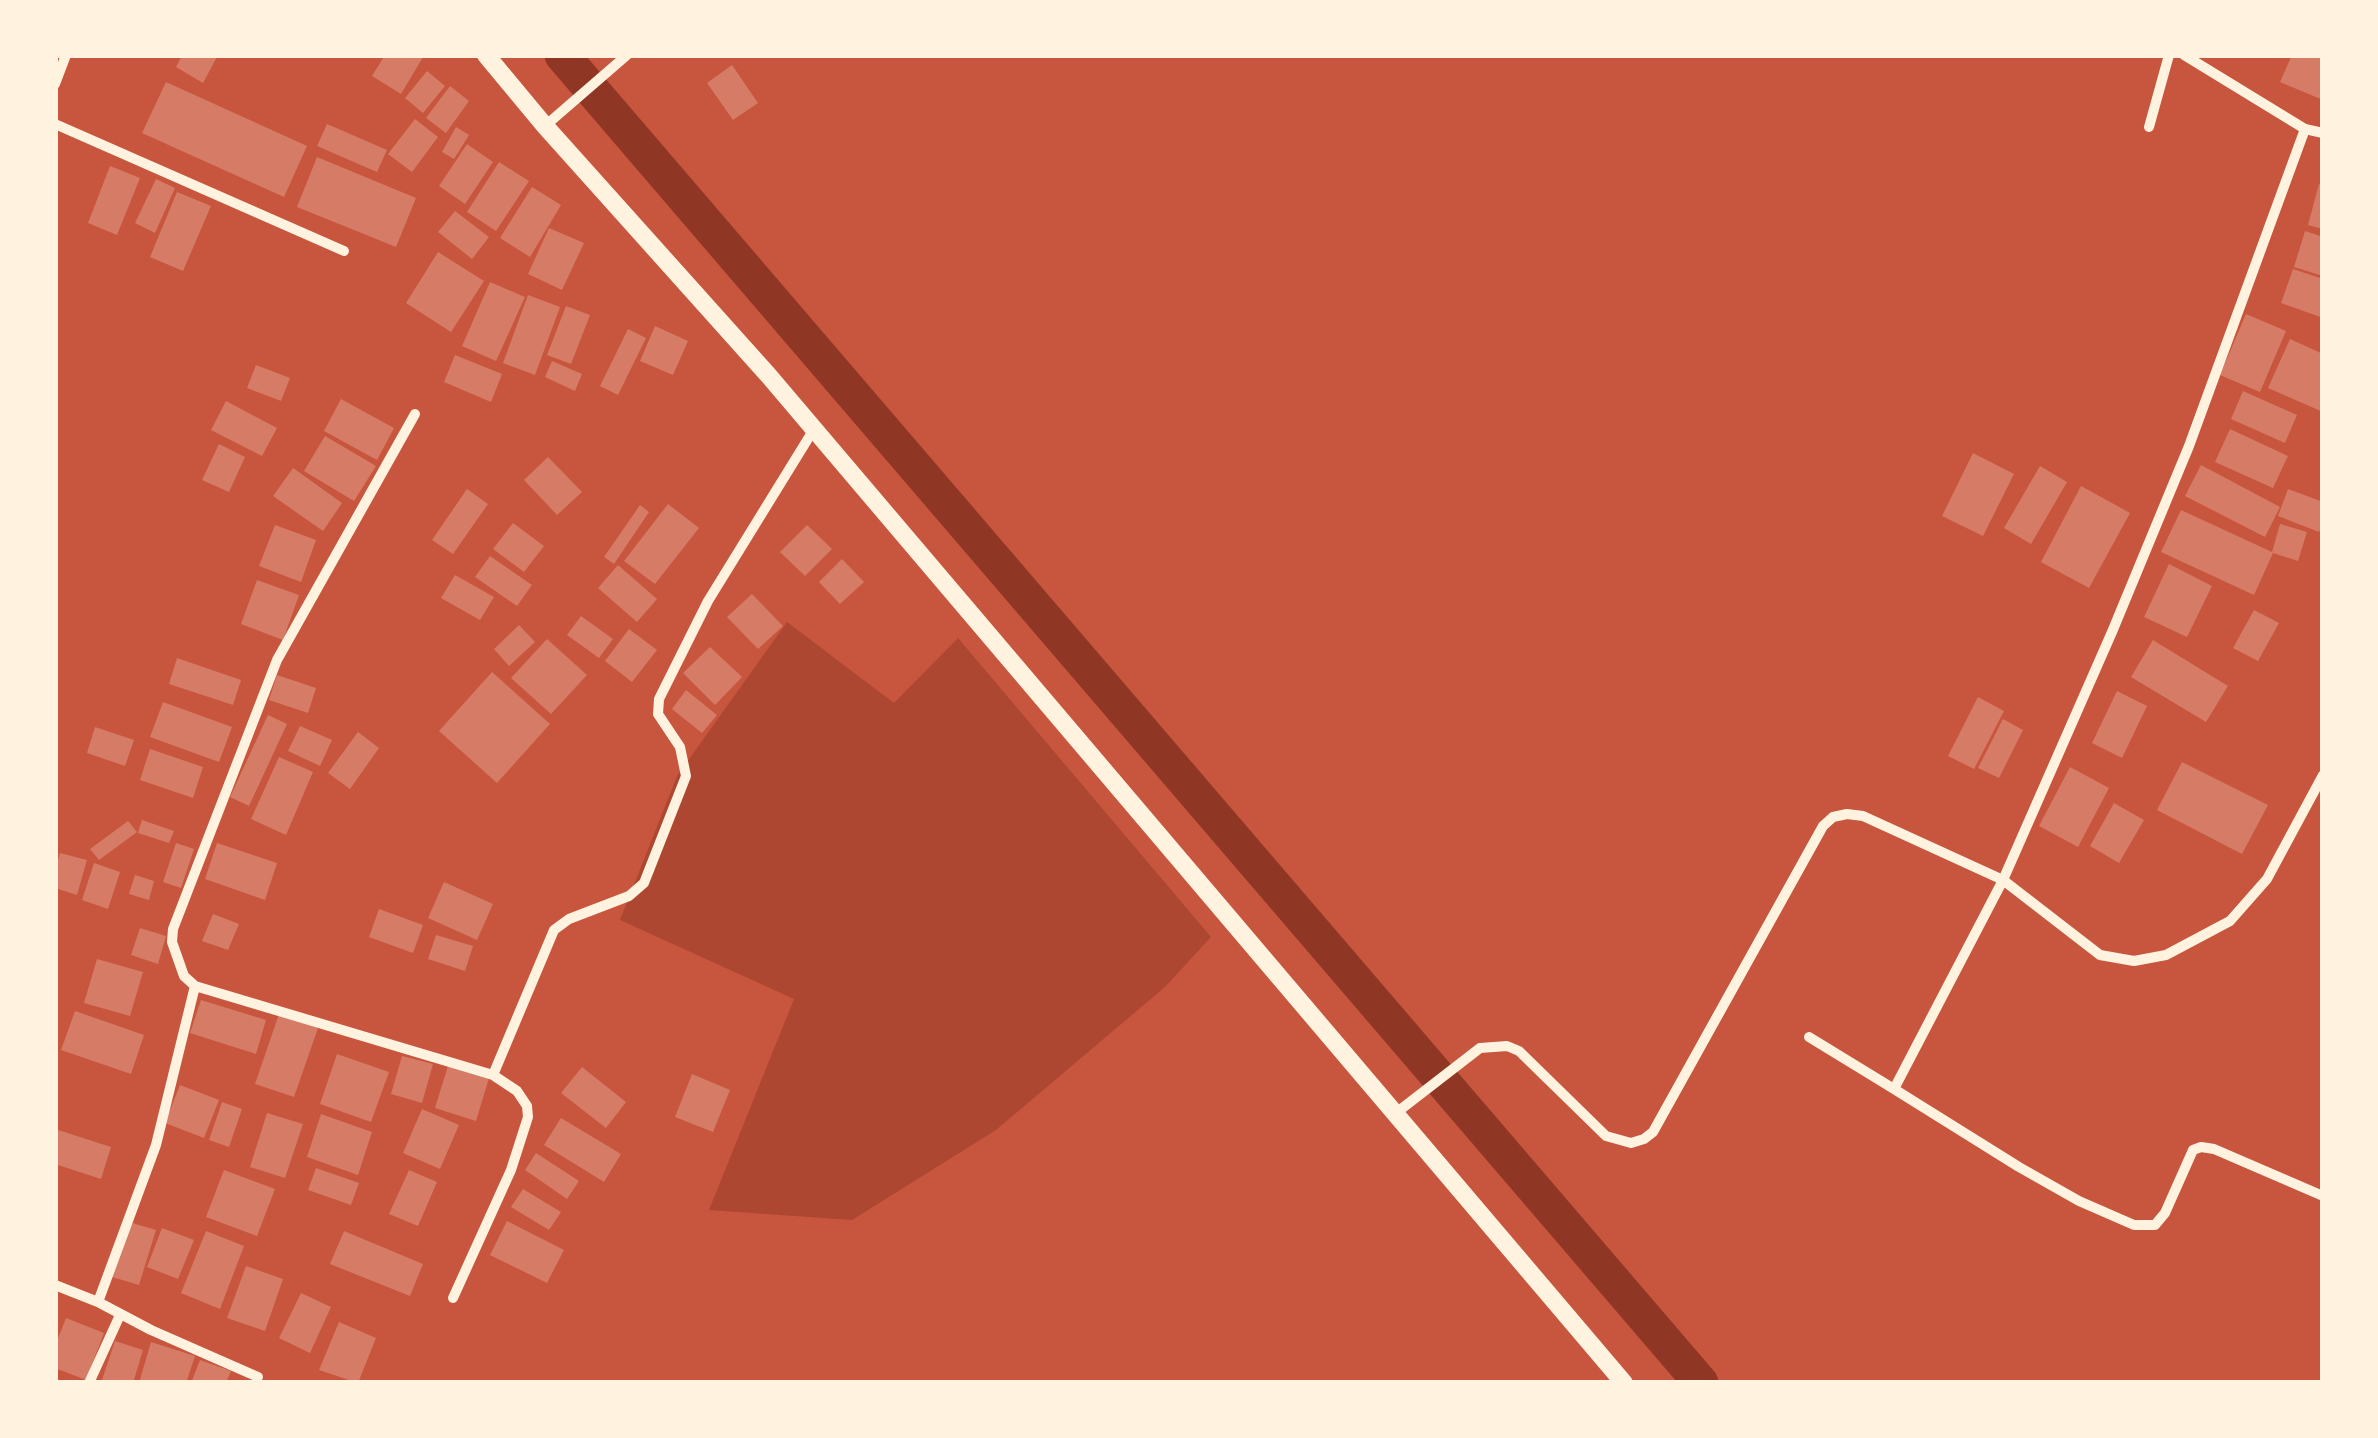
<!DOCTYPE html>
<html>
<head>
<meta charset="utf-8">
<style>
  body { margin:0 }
  #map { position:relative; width:2378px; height:1438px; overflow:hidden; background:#c8553d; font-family:"Space Grotesk",sans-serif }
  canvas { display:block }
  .frame { position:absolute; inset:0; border:58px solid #fff3e0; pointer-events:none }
</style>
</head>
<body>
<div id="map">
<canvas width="2378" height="1438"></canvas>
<div class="frame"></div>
</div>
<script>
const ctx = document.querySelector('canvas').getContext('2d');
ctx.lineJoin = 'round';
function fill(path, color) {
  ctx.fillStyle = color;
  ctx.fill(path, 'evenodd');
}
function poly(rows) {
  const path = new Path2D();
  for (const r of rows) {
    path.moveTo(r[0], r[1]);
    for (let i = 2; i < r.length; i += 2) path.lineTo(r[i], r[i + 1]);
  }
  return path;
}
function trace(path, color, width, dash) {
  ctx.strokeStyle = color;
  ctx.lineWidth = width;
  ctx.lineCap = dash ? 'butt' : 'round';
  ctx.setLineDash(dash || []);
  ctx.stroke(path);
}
fill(poly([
  [787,622,894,703,958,638,1211,937,1165,987,996,1130,852,1220,709,1210,794,999,620,920,677,776]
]), '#ae4732');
trace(poly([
  [562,55,1701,1383]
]), '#8f3625', 35);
fill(poly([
  [182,55,218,55,203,83,176,67],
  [385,55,423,57,401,94,372,76],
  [2292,55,2323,55,2323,100,2280,82],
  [732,65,758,103,733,120,707,83],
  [427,71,445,86,423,113,405,98],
  [166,82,307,146,284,197,142,133],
  [450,86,469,101,446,133,426,118],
  [415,119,438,137,412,172,388,154],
  [327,124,387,150,377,172,317,146],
  [456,127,469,135,454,159,442,152],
  [467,144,493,162,465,204,439,186],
  [317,157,416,198,396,247,297,207],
  [499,162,529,181,496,231,467,212],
  [110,166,140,178,117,235,88,223],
  [156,179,175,188,155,233,135,223],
  [2319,184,2323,186,2323,229,2308,225],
  [532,187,561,205,530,257,500,238],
  [177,192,211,206,183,271,150,257],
  [455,211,489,237,472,259,438,232],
  [549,228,584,243,562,290,528,274],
  [2305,231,2323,237,2323,276,2294,267],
  [438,252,484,281,451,332,406,303],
  [2293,269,2323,279,2323,318,2281,303],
  [490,282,525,297,496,361,462,346],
  [528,295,560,307,535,375,503,363],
  [566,306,590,315,571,364,547,355],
  [2246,314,2286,331,2260,392,2220,375],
  [655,326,688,341,673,375,640,361],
  [628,329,646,338,618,395,600,386],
  [2290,339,2323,354,2323,412,2268,388],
  [455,355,502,374,491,402,444,382],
  [552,361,582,374,575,391,545,377],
  [256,365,290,378,281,401,247,388],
  [2243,391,2297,415,2285,443,2231,419],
  [341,399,394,428,377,460,324,431],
  [226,401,277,428,262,456,211,430],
  [2230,429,2288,456,2273,488,2215,462],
  [325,436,376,466,354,501,304,471],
  [219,444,245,457,229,492,202,480],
  [1973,453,2014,474,1983,536,1942,516],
  [548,457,582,492,557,515,524,480],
  [2201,465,2280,507,2265,537,2185,496],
  [2040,466,2067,482,2031,544,2004,528],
  [293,468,342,503,323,531,273,496],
  [2081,486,2130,513,2089,588,2041,562],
  [467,489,488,504,453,554,432,540],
  [2288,489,2323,502,2323,523,2319,532,2278,516],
  [668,504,699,528,655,584,624,561],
  [640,505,649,512,614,564,604,557],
  [2181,510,2272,552,2280,524,2307,532,2298,561,2273,553,2254,595,2161,552],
  [513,523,544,546,524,572,493,549],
  [275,525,316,540,301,582,259,566],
  [807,525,832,549,805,576,780,552],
  [490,556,532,585,517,606,475,577],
  [842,559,864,582,840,604,819,582],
  [2169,564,2212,586,2187,637,2144,617],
  [618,565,657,599,637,622,598,588],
  [455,575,494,597,480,620,441,598],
  [257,580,299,595,283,640,241,624],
  [752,594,783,626,758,649,727,617],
  [2254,610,2279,623,2258,661,2233,648],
  [581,616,613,639,599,658,567,635],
  [519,625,535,642,509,666,494,649],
  [629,629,657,650,632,682,605,661],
  [547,639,587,675,551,714,511,678],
  [2153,640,2228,686,2206,722,2131,677],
  [710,647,742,677,715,705,683,673],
  [177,658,241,680,233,705,169,684],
  [492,672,550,724,497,783,439,731],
  [277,675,316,688,308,713,269,700],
  [686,690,717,715,702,733,672,709],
  [2117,691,2147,706,2122,758,2092,743],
  [1978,697,2004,711,1974,769,1948,756],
  [163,702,232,727,219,762,150,737],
  [268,715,287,724,249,806,230,797],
  [2003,719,2023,730,1999,778,1978,768],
  [300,726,332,740,320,766,288,751],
  [95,727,134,740,125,766,87,753],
  [358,732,379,748,350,789,328,773],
  [150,749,203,767,193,798,140,780],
  [279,757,313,772,286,835,251,819],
  [2182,762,2268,805,2242,854,2157,810],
  [2070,767,2109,788,2078,847,2039,826],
  [2114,803,2144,820,2119,863,2090,846],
  [142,820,174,831,169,843,138,833],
  [128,821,137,832,99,860,90,849],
  [176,843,194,849,181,888,163,882],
  [217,843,277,863,265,900,205,879],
  [60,853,87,860,77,895,55,888,55,871],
  [94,863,120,872,108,909,82,900],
  [135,875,154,881,149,900,129,894],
  [444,882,493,904,477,940,428,918],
  [379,909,423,925,413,953,369,937],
  [213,914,239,924,228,950,202,941],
  [140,928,166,936,158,964,131,955],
  [436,935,473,946,465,971,428,959],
  [97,959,143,972,130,1016,84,1003],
  [201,1000,266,1020,256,1054,190,1033],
  [75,1011,144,1035,131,1074,61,1050],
  [279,1014,318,1028,294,1097,255,1084],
  [337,1054,389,1072,371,1122,320,1104],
  [402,1056,433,1064,422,1103,391,1094],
  [448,1066,489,1078,476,1121,435,1108],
  [582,1067,626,1102,606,1128,561,1093],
  [692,1074,730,1090,713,1132,675,1117],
  [180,1085,219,1100,204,1138,165,1123],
  [222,1102,242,1109,229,1147,209,1140],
  [422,1109,459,1125,440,1169,403,1153],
  [267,1113,303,1124,285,1178,250,1167],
  [321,1114,372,1132,358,1175,307,1157],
  [561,1118,621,1154,604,1182,544,1145],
  [55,1129,111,1147,101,1179,55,1164],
  [536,1153,579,1181,567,1199,525,1170],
  [316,1168,359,1183,351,1205,308,1190],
  [224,1170,275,1189,257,1236,206,1217],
  [409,1170,437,1182,418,1226,389,1214],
  [523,1189,561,1212,549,1230,511,1207],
  [507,1221,564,1250,547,1283,490,1255],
  [129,1222,156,1230,139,1285,112,1277],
  [162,1228,194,1240,178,1279,147,1267],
  [206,1231,244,1246,220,1309,181,1293],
  [344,1231,423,1264,410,1296,330,1264],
  [246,1266,283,1279,265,1331,227,1318],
  [301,1293,331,1307,310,1353,279,1338],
  [66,1318,104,1333,86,1380,55,1368,55,1346],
  [339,1322,376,1338,358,1383,319,1370],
  [115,1341,143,1350,133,1383,101,1383],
  [151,1342,195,1356,186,1383,139,1383],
  [200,1360,231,1371,226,1383,191,1383]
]), '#d67c66');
trace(poly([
  [2184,55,2305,129],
  [55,84,66,55],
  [55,124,344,251],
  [545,126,627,55],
  [2149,127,2169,55],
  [2323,133,2305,129,2189,446,2112,632,2003,880,1894,1089,2019,1167,2079,1201,2134,1225,2155,1225,2165,1213,2193,1150,2201,1147,2214,1149,2323,1196],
  [415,414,277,660,173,929,172,942,184,976,195,986,493,1075,554,930,569,919,629,896,644,883,686,776,680,747,658,714,659,699,708,601,814,429],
  [1809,1037,1894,1089],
  [1396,1113,1480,1048,1507,1046,1519,1051,1606,1136,1631,1143,1644,1139,1653,1132,1823,826,1833,817,1847,814,1863,816,2003,880,2100,955,2134,961,2166,955,2230,921,2267,879,2323,775],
  [55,1285,98,1302,156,1145,195,986],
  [453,1298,511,1170,528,1117,527,1106,517,1091,493,1075],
  [98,1302,151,1330,258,1377],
  [89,1383,120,1315]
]), '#fff3e0', 10);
trace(poly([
  [486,55,545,126,769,376,1624,1383]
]), '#fff3e0', 18);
</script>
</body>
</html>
